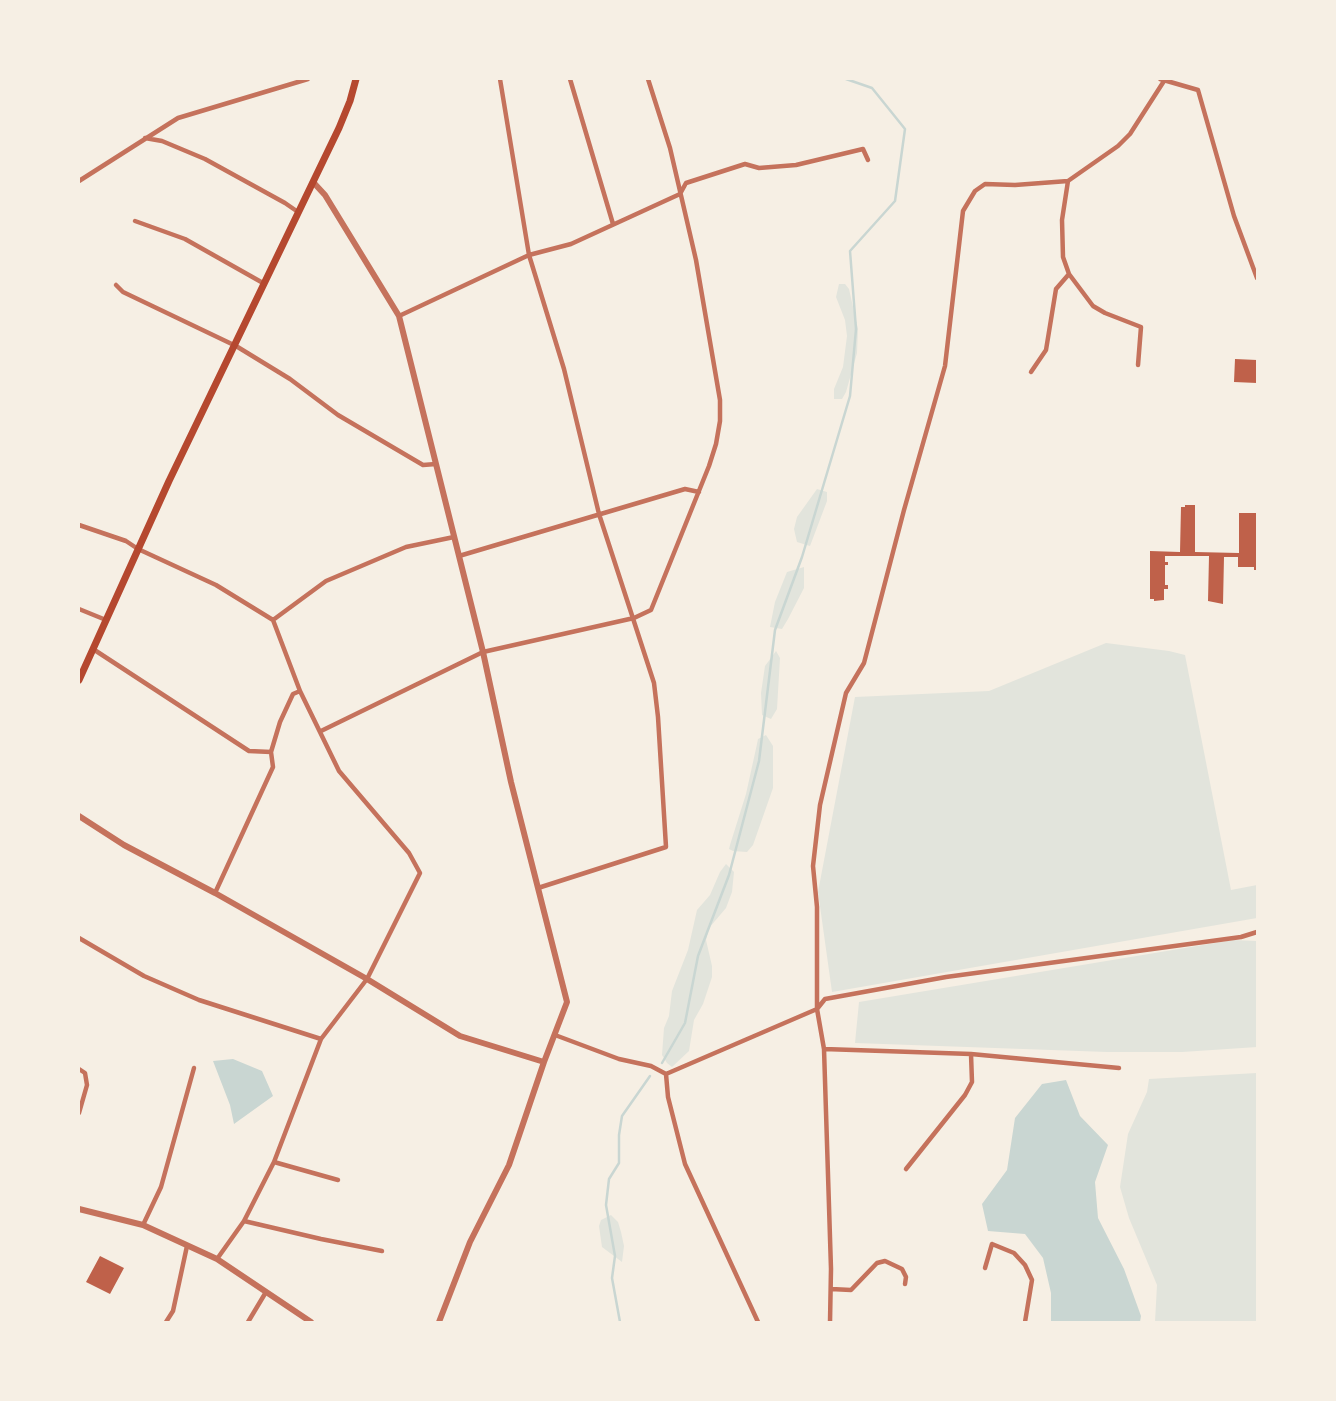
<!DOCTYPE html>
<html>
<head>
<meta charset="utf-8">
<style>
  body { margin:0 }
  #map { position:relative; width:1336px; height:1401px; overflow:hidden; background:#f6efe4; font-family:"Times New Roman",serif }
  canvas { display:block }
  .frame { position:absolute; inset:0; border:80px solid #f6efe4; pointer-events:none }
</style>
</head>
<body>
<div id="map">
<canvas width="1336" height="1401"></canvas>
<div class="frame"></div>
</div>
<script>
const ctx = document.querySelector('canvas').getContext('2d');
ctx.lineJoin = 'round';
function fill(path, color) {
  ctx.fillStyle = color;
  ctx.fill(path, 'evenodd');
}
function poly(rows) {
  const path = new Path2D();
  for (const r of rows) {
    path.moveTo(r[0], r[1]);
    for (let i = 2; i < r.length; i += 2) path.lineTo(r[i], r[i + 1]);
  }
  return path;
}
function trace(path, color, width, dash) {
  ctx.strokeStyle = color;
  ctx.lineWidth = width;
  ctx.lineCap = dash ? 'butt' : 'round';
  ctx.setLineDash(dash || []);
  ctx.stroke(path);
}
fill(poly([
  [839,284,845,284,849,289,851,298,858,329,857,353,846,392,842,399,834,399,834,389,843,367,847,336,845,320,836,297],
  [817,489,827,492,827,501,810,546,797,542,794,529,797,517],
  [804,567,804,588,788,619,782,629,770,627,775,602,787,572],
  [1106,643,1169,651,1185,655,1231,890,1257,885,1257,918,832,992,818,892,855,697,989,691],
  [776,651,780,658,777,709,771,719,762,715,761,693,765,666],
  [766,735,773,746,773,788,753,845,747,852,733,851,729,849,730,845,746,794,757,744,758,739],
  [726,864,734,872,732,892,726,908,709,928,706,940,712,966,712,977,703,1004,694,1020,689,1051,672,1067,667,1063,662,1055,664,1028,669,1016,672,991,688,950,697,910,710,895,720,872],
  [1233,940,1257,941,1257,1047,1182,1052,1107,1052,855,1043,859,1002],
  [1257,1073,1257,1322,1155,1322,1157,1285,1129,1218,1120,1187,1128,1134,1147,1092,1149,1079],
  [611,1215,618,1222,621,1232,624,1246,622,1262,602,1247,599,1226,601,1220]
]), '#e2e4dc');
fill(poly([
  [233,1059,262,1071,273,1096,234,1124,230,1105,213,1061],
  [1066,1080,1080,1116,1108,1145,1095,1182,1098,1218,1124,1269,1141,1316,1140,1322,1051,1322,1051,1293,1043,1258,1025,1234,988,1231,982,1204,1007,1170,1015,1118,1042,1084]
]), '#c9d6d2');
trace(poly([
  [662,1063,685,1023,698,956,729,875,759,761,775,630,802,557,850,396,856,329,850,251,895,201,905,129,872,88,846,79],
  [620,1322,612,1278,615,1256,606,1205,609,1179,619,1163,619,1135,622,1116,650,1076]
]), '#c9d6d2', 2.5);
fill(poly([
  [1235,359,1257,360,1257,383,1234,382],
  [1185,505,1195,505,1195,552,1239,553,1239,513,1256,513,1257,570,1254,570,1254,567,1238,567,1238,557,1224,557,1223,604,1208,601,1209,556,1165,556,1165,562,1168,562,1168,565,1165,565,1165,585,1168,585,1168,589,1164,589,1164,600,1154,601,1154,599,1150,599,1150,551,1180,552,1181,507,1185,507],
  [100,1256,124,1268,110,1294,86,1282]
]), '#bf614a');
trace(poly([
  [500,79,529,255,564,369,599,514,654,683,658,717,666,847,538,888],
  [570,79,613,224],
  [1160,79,1198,90,1234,216,1257,278],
  [145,138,162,141,205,159,285,203,298,212],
  [79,181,178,118,308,79],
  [1068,181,1062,220,1063,257,1069,274,1093,306,1105,313,1141,327,1138,365],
  [135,221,185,239,263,283],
  [116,285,123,292,236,346,290,379,338,415,423,465,436,464],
  [399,316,529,255,571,244,680,194,686,183,745,164,759,168,796,165,863,149,868,160],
  [1031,372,1046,350,1056,289,1069,274],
  [79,525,126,541,138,549,216,585,273,620,300,691,339,771,409,853,420,873,367,979,321,1039,274,1162,244,1221,217,1259],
  [459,556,685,489,699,492],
  [79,609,106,620],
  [273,620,326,581,406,547,454,537],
  [93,649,249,751,271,752],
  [321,731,483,652,634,618,651,610,709,466,716,444,720,421,720,400,696,260,670,148,648,79],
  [215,893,273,767,271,752,280,722,293,694,300,691],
  [79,938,144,976,199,1000,321,1039],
  [555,1035,619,1059,651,1066,666,1074,817,1009,825,999,946,977,1241,937,1257,932],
  [824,1049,971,1054,1119,1068],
  [79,1069,85,1073,87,1085,79,1113],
  [666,1074,668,1097,685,1164,758,1322],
  [274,1162,338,1180],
  [906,1169,965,1095,972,1082,971,1054],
  [244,1221,321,1239,382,1251],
  [143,1225,161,1187,194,1068],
  [985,1268,992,1244,1014,1253,1025,1265,1032,1280,1025,1322],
  [831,1289,851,1290,877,1263,885,1261,902,1269,906,1277,905,1284],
  [166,1322,173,1311,187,1246],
  [248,1322,266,1292],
  [830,1322,831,1269,824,1049,817,1009,817,907,813,866,820,805,846,693,864,663,904,510,945,366,963,211,975,191,985,184,1015,185,1068,181,1118,146,1130,134,1164,81]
]), '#c5725c', 4.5);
trace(poly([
  [313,182,325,195,399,316,483,652,511,782,567,1002,544,1062,509,1165,470,1242,439,1322],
  [79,816,124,845,215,893,367,979,460,1036,544,1062],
  [79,1209,143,1225,217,1259,311,1322]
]), '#c5725c', 6);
trace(poly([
  [79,680,169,481,339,128,350,101,356,79]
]), '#b5482f', 7);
</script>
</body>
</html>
